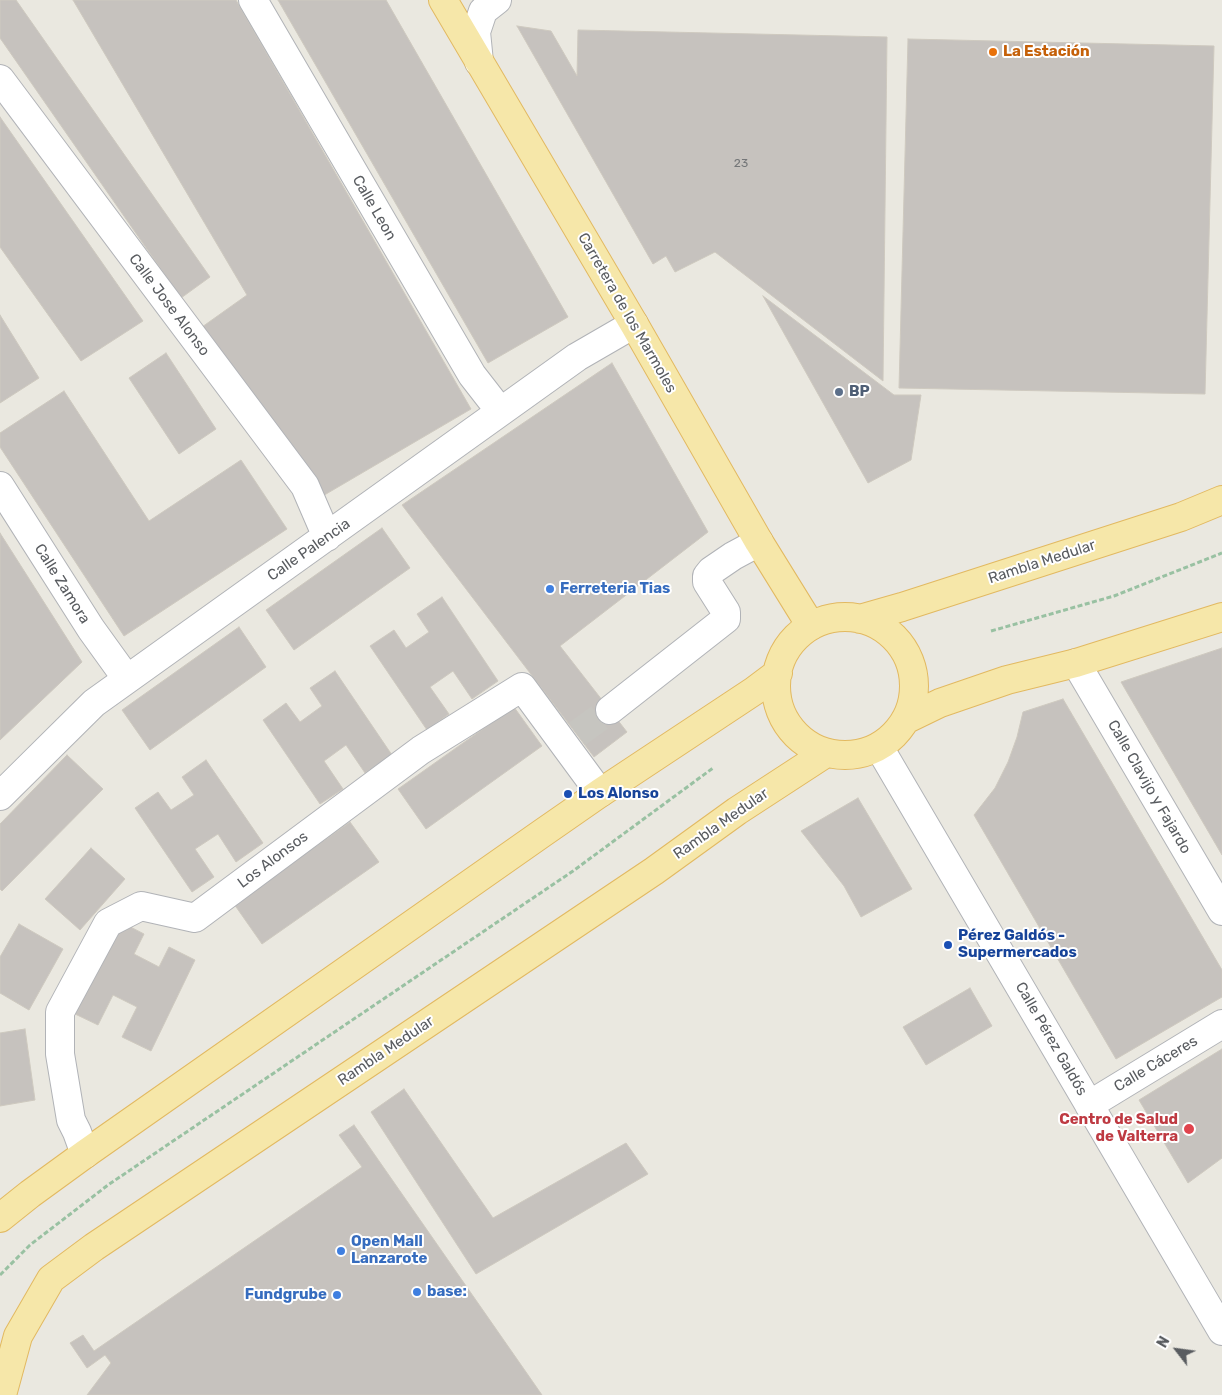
<!DOCTYPE html>
<html>
<head>
<meta charset="utf-8">
<style>
  body { margin:0 }
  #map { position:relative; width:1222px; height:1395px; overflow:hidden; background:#eae8e0; font-family:Rubik,sans-serif }
  canvas { display:block }
  .north { position:absolute; left:1152px; top:1325px; width:50px; height:50px; -webkit-text-stroke:4px #fff; paint-order:stroke; rotate:300deg; font-size:14px; font-weight:700; line-height:20px; text-align:center; color:#595c60 }
  .north::after { content:''; display:block; margin:auto; width:18px; height:22px; background:#595c60; clip-path:polygon(50% 0,100% 100%,50% 72%,0 100%) }
</style>
</head>
<body>
<div id="map">
<canvas width="1222" height="1395"></canvas>
<div class="north">N</div>
</div>
<script>
const ctx = document.querySelector('canvas').getContext('2d');
ctx.lineJoin = 'round';
function fill(path, color) {
  ctx.fillStyle = color;
  ctx.fill(path, 'evenodd');
}
function poly(rows) {
  const path = new Path2D();
  for (const r of rows) {
    if (r.length === 3) {
      path.moveTo(r[0] + r[2], r[1]);
      path.arc(r[0], r[1], r[2], 0, 2 * Math.PI);
      continue;
    }
    path.moveTo(r[0], r[1]);
    for (let i = 2; i < r.length; i += 2) path.lineTo(r[i], r[i + 1]);
  }
  return path;
}
function trace(path, color, width, dash) {
  ctx.strokeStyle = color;
  ctx.lineWidth = width;
  ctx.lineCap = dash ? 'butt' : 'round';
  ctx.setLineDash(dash || []);
  ctx.stroke(path);
}
function drawText(font, color, halo, rows, align = 'center') {
  ctx.font = font + ' Rubik,sans-serif';
  ctx.lineWidth = 4;
  ctx.setLineDash([]);
  ctx.textBaseline = 'middle';
  ctx.strokeStyle = halo;
  ctx.fillStyle = color;
  for (const [text, x, y, turn = 0] of rows) {
    ctx.save();
    ctx.translate(x, y);
    ctx.rotate((+turn || 0) * Math.PI / 180);
    ctx.textAlign = isNaN(turn) ? turn : align;
    if (halo) ctx.strokeText(text, 0, 0);
    ctx.fillText(text, 0, 0);
    ctx.restore();
  }
}
const building = poly([
  [0,0,16,0,210,277,181,298,0,38,0,0],
  [73,0,236,0,471,409,321,497,202,327,247,295,73,0],
  [278,0,386,0,568,317,488,363,278,0],
  [517,26,551,31,577,76,578,30,887,37,883,381,715,252,675,272,666,256,653,264,517,26],
  [908,39,1214,46,1205,394,899,388,908,39],
  [0,117,143,321,81,361,0,247,0,117],
  [763,296,894,395,921,395,911,460,868,483,763,296],
  [0,315,39,378,0,403,0,315],
  [166,353,216,429,179,454,129,378,166,353],
  [612,363,708,532,560,646,627,732,594,757,402,505,612,363],
  [64,391,149,521,241,460,287,529,124,636,0,447,0,433,64,391],
  [382,528,410,568,294,650,266,610,382,528],
  [0,533,82,662,0,740,0,533],
  [442,597,498,681,472,699,453,671,430,687,449,714,427,730,370,646,394,630,406,648,429,632,417,614,442,597],
  [239,627,266,667,150,750,122,710,239,627],
  [1222,648,1222,855,1121,682,1222,648],
  [335,671,392,755,365,773,346,745,324,761,343,789,320,804,263,720,286,703,300,722,322,706,310,688,335,671],
  [1063,699,1222,970,1222,997,1116,1059,974,815,995,788,1008,762,1017,737,1023,712,1063,699],
  [514,707,542,746,426,829,398,789,514,707],
  [67,755,103,789,2,891,0,889,0,824,67,755],
  [206,760,263,843,236,862,218,834,195,849,214,877,192,892,135,808,158,792,171,810,194,795,182,777,206,760],
  [858,798,912,889,861,917,844,886,801,831,858,798],
  [350,822,379,862,262,944,234,904,350,822],
  [91,848,125,879,80,930,45,899,91,848],
  [119,921,144,934,134,954,159,967,169,947,195,960,151,1051,122,1037,137,1007,113,995,98,1025,73,1013,119,921],
  [19,924,63,949,29,1010,0,993,0,957,19,924],
  [970,988,992,1026,926,1065,903,1027,970,988],
  [25,1029,35,1100,0,1106,0,1033,25,1029],
  [1222,1049,1222,1158,1188,1183,1139,1100,1222,1049],
  [404,1089,493,1218,626,1143,648,1174,476,1274,371,1112,404,1089],
  [354,1125,542,1395,87,1395,111,1363,105,1355,87,1368,70,1343,83,1335,94,1351,362,1167,339,1135,354,1125]
]);
fill(building, '#c6c2be');
trace(building, '#cec9bf', 1);
trace(poly([
  [577,734,610,710]
]), '#c6c5c0', 28, [28, 14]);
const minor = poly([
  [253,0,472,375,500,411],
  [479,62,476,32,483,11,497,0],
  [0,79,305,486,327,537],
  [0,486,91,629,127,679],
  [1076,663,1222,911],
  [610,710,726,619,726,612,707,582,707,576,711,571,733,556,759,542],
  [879,747,1222,1331],
  [0,796,94,703,577,357,634,324],
  [1089,1105,1222,1024],
  [85,1154,77,1132,71,1120,60,1054,60,1012,108,923,141,906,195,918,421,750,522,687,600,793]
]);
const major = poly([
  [443,0,634,324,759,542,811,626],
  [845,686,69],
  [860,619,902,607,1181,517,1222,500],
  [905,720,940,703,1007,680,1076,663,1222,617],
  [0,1218,30,1194,85,1154,541,834,600,793,754,691,778,673],
  [2,1395,18,1336,51,1279,94,1247,654,871,737,811,826,753]
]);
trace(minor, '#b1b3b7', 30);
trace(major, '#e2b961', 30);
trace(poly([
  [991,631,1114,596,1222,553],
  [0,1275,30,1245,108,1185,573,871,713,768]
]), '#99c1a2', 3, [5, 2.5]);
trace(minor, '#fff', 28);
trace(major, '#f6e7a9', 28);
for (const [x, y, r, color] of [
  [993,52,5,"#e8710a"],
  [839,392,5,"#5c6f8a"],
  [550,589,5,"#3f7fe0"],
  [568,794,5,"#1a4fb4"],
  [948,945,5,"#1a4fb4"],
  [1189,1129,6,"#e0444e"],
  [341,1251,5,"#3f7fe0"],
  [417,1292,5,"#3f7fe0"],
  [337,1295,5,"#3f7fe0"]
]) {
  const dot = new Path2D();
  dot.arc(x, y, r, 0, 2 * Math.PI);
  ctx.fillStyle = color;
  ctx.fill(dot);
  trace(dot, '#fff', 2);
}
drawText('12px', '#747678', null, [
  ["23",741,164]
]);
drawText('bold 15px', '#c56008', '#fff', [
  ["La Estación",1003,52]
], 'left');
drawText('15px', '#595c60', '#fff', [
  ["Calle Leon",374,208,60],
  ["Calle Jose Alonso",169,305,53],
  ["Carretera de los Marmoles",627,313,60],
  ["Calle Palencia",309,550,-35],
  ["Rambla Medular",1042,562,-18],
  ["Calle Zamora",62,584,58],
  ["Calle Clavijo y Fajardo",1149,787,60],
  ["Rambla Medular",721,824,-35],
  ["Los Alonsos",273,860,-37],
  ["Calle Pérez Galdós",1051,1039,60],
  ["Rambla Medular",386,1051,-34],
  ["Calle Cáceres",1156,1064,-31]
]);
drawText('bold 15px', '#4e5e75', '#fff', [
  ["BP",849,392]
], 'left');
drawText('bold 15px', '#366cbe', '#fff', [
  ["Ferreteria Tias",560,589],
  ["Open Mall",351,1242],
  ["Lanzarote",351,1259],
  ["base:",427,1292],
  ["Fundgrube",327,1295,"right"]
], 'left');
drawText('bold 15px', '#164399', '#fff', [
  ["Los Alonso",578,794],
  ["Pérez Galdós -",958,936],
  ["Supermercados",958,953]
], 'left');
drawText('bold 15px', '#be3a42', '#fff', [
  ["Centro de Salud",1178,1120],
  ["de Valterra",1178,1137]
], 'right');
</script>
</body>
</html>
